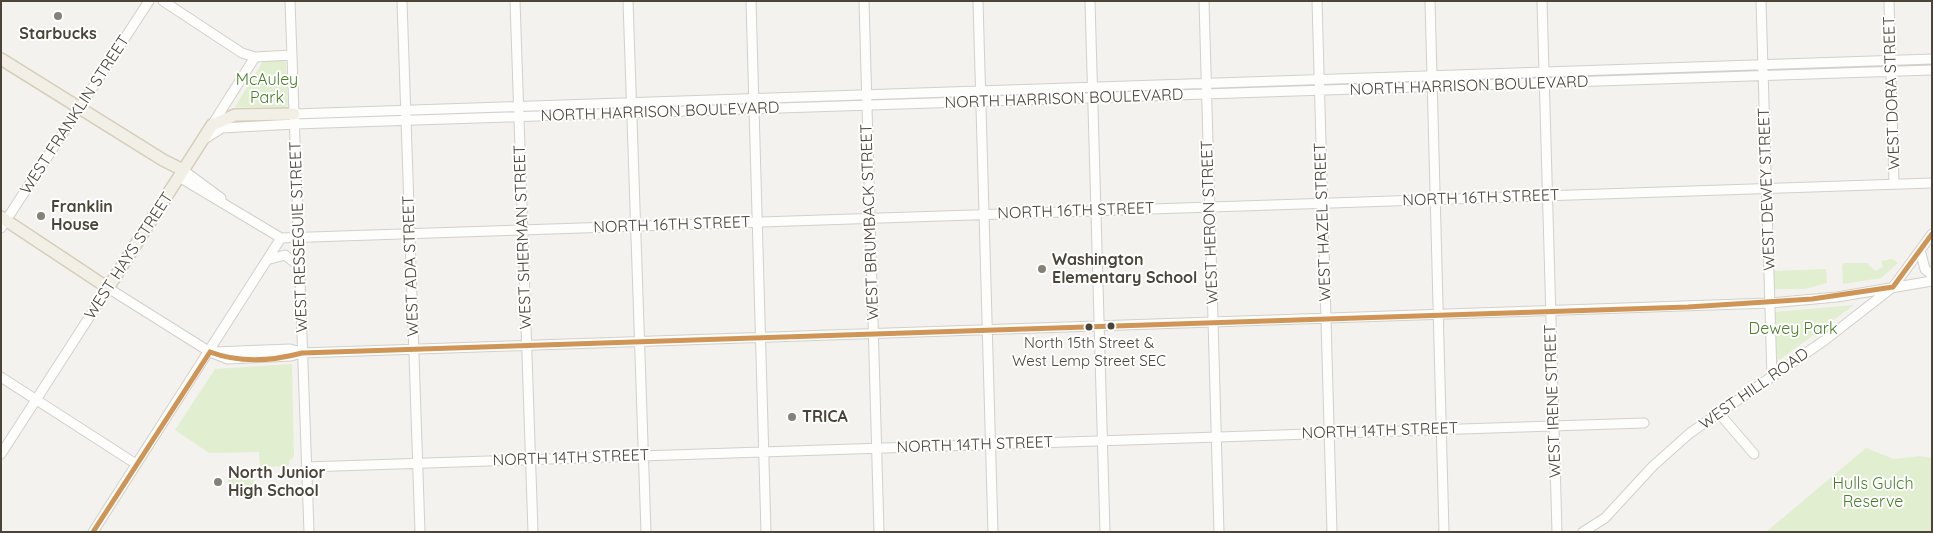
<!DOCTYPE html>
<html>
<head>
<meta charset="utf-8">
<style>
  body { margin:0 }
  #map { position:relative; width:1933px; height:533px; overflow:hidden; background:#f4f2ee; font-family:Quicksand,sans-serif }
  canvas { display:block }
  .frame { position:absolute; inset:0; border:2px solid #4b4439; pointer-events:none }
</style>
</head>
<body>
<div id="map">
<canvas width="1933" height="533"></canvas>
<div class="frame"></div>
</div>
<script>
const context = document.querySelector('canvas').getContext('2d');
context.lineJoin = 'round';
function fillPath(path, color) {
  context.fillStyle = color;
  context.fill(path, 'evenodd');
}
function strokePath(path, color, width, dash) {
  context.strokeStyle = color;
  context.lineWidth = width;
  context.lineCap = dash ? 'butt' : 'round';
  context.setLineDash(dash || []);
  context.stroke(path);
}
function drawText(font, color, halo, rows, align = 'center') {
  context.font = font + ' Quicksand,sans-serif';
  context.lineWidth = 4;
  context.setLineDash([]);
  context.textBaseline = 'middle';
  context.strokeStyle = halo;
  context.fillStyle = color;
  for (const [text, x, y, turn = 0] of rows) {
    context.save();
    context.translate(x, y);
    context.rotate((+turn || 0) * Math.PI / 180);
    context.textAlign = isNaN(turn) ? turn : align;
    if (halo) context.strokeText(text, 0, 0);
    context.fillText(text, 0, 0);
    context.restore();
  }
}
const green = new Path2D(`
  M 265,58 L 280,58 L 286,63 L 288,104 L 286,107 L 235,107 Z
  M 1892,259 L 1898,263 L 1881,278 L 1843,284 L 1842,266 L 1844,263 L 1867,263 L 1875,271 L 1883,267 L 1881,261 Z
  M 1826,269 L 1827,283 L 1805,289 L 1775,289 L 1774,271 Z
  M 1854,305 L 1785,356 L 1779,360 L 1777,358 L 1775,312 Z
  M 292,364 L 294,456 L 289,461 L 289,466 L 260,467 L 259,452 L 209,453 L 175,430 L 215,369 Z
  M 1866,448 L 1894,459 L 1920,456 L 1932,458 L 1932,532 L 1766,532 Z
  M 254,478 L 255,498 L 229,498 L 228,479 Z`);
const minor = new Path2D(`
  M 163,1 L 242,53 L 255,57 L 292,55
  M 290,1 L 309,532
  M 402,1 L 420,532
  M 515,1 L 533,532
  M 628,1 L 646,532
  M 751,1 L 766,532
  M 864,1 L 879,532
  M 978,1 L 993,532
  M 1090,1 L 1105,532
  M 1204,1 L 1219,532
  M 1317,1 L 1332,532
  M 1430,1 L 1444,532
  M 1542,1 L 1557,532
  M 1761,1 L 1772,377
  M 1889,1 L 1894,184
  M 294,114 L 1932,59
  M 212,125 L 255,57
  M 206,138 L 222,128 L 295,124 L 1932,70
  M 183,170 L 221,198
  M 179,177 L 281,238 L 1932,183
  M 1,228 L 149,1
  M 1920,250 L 1925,269 L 1932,275
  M 270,259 L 285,255 L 300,267
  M 213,352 L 290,349 L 302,352
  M 1,377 L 136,464
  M 1718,412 L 1754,454
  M 1,454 L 108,288 L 210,352 L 228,359 L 291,356 L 302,353 L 1770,303 L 1837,297 L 1932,281
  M 306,467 L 1644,423
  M 93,532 L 281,238
  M 1583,532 L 1605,518 L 1653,466 L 1690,433 L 1825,340 L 1893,287 L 1932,234`);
const major = new Path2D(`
  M 1,59 L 163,160 L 183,170
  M 1,217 L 108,288 L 212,125 L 235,115 L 294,114`);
const bus1 = new Path2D(`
  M 1893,287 L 1932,234
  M 210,352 C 239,363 272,361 302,353 L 1688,307 L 1812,299 L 1893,287
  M 93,532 L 210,352`);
const markers = [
  [58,16,5,"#868178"],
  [41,216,5,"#868178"],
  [1042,269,5,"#868178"],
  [1111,326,4.5,"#4b4439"],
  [1089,327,4.5,"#4b4439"],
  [792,417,5,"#868178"],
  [218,482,5,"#868178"]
];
const busNames = [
  ["North 15th Street &",1089,343],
  ["West Lemp Street SEC",1089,361]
];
const poiNames = [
  ["Starbucks",58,34,"center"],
  ["Franklin",51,207],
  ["House",51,225],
  ["Washington",1052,260],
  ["Elementary School",1052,278],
  ["TRICA",802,417],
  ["North Junior",228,473],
  ["High School",228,491]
];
const parkNames = [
  ["McAuley",267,80],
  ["Park",267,98],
  ["Dewey Park",1793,329],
  ["Hulls Gulch",1873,484],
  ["Reserve",1873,502]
];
const streetNames = [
  ["NORTH HARRISON BOULEVARD",1469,86,-2],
  ["WEST DORA STREET",1892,93,-92],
  ["NORTH HARRISON BOULEVARD",1064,99,-2],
  ["NORTH HARRISON BOULEVARD",660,112,-2],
  ["WEST FRANKLIN STREET",75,115,-57],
  ["WEST DEWEY STREET",1767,189,-92],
  ["NORTH 16TH STREET",1481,198,-2],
  ["NORTH 16TH STREET",1076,211,-2],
  ["WEST BRUMBACK STREET",870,222,-92],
  ["WEST HERON STREET",1210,222,-92],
  ["WEST HAZEL STREET",1323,222,-92],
  ["NORTH 16TH STREET",672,225,-2],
  ["WEST RESSEGUIE STREET",299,237,-92],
  ["WEST SHERMAN STREET",523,237,-92],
  ["WEST HAYS STREET",129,256,-57],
  ["WEST ADA STREET",411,266,-92],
  ["WEST HILL ROAD",1754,389,-35],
  ["WEST IRENE STREET",1553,401,-92],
  ["NORTH 14TH STREET",1380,431,-2],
  ["NORTH 14TH STREET",975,445,-2],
  ["NORTH 14TH STREET",571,458,-2]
];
fillPath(green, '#e1eecf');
strokePath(minor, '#d2d0cb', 11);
strokePath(major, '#d6cebb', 14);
strokePath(minor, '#fdfdfc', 9);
strokePath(major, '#f2efe6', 11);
strokePath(bus1, '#ce9557', 5);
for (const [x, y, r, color] of markers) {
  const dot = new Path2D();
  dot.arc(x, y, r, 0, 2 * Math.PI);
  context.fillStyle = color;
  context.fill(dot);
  strokePath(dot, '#fff', 2);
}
drawText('15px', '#4b4439', '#fff', busNames);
drawText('bold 16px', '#4b4439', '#fff', poiNames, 'left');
drawText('16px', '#4a7f2a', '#fff', parkNames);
drawText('16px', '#4b4439', '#fff', streetNames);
</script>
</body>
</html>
